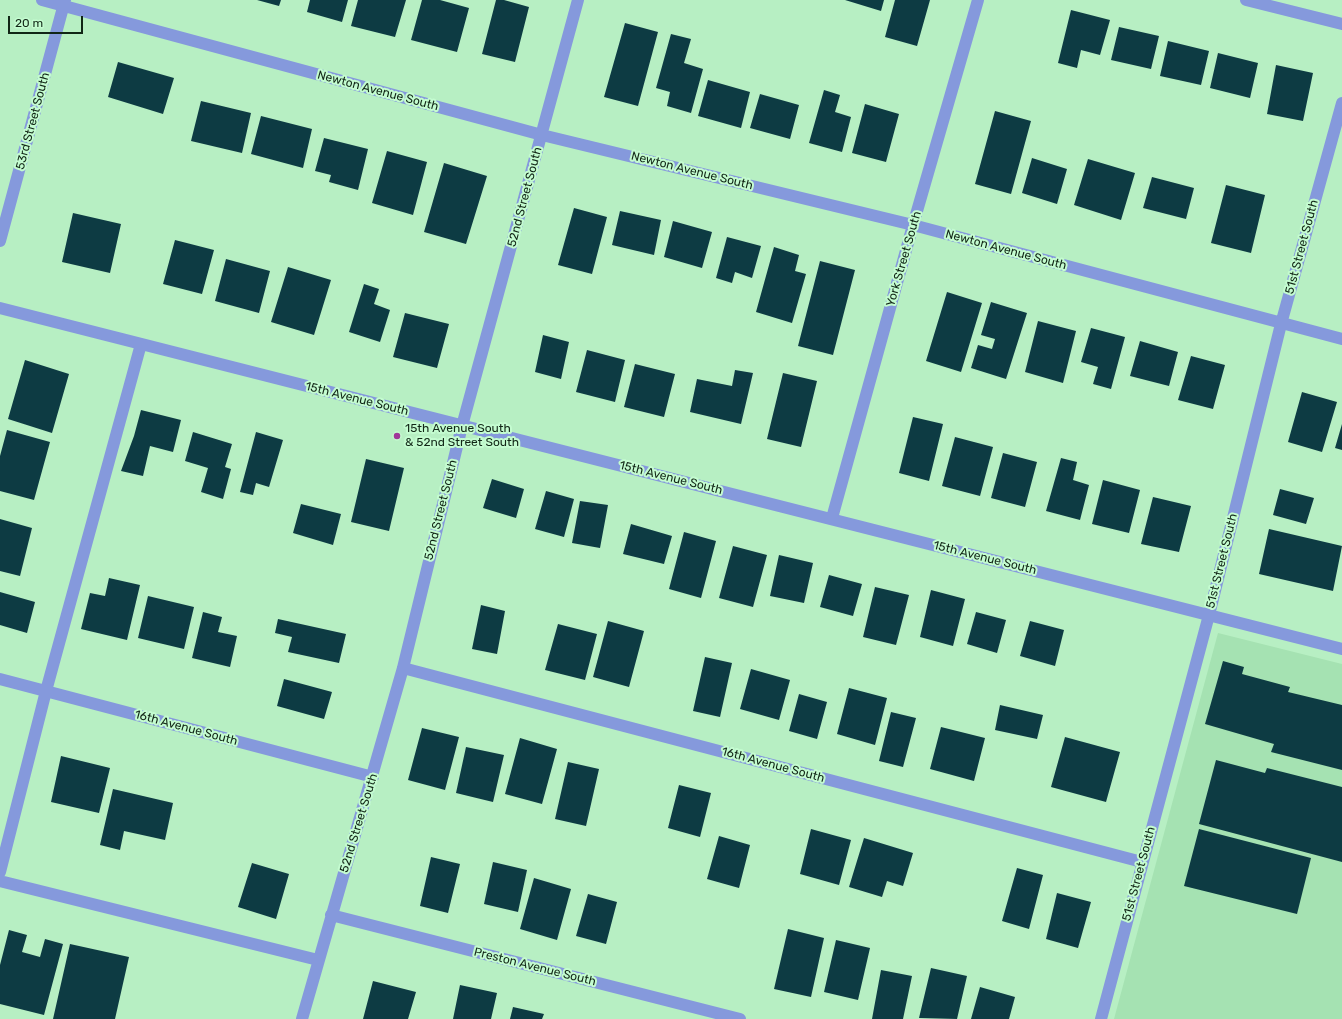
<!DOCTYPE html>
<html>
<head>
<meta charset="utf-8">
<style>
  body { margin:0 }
  #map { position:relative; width:1342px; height:1019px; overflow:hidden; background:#b7efc3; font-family:Rubik,sans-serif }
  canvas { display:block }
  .scale { position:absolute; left:8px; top:16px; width:75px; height:18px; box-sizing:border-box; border:2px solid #112616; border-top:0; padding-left:5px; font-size:12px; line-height:14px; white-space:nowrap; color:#112616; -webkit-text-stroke:3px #c4fcd0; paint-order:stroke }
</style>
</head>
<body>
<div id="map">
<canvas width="1342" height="1019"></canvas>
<div class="scale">20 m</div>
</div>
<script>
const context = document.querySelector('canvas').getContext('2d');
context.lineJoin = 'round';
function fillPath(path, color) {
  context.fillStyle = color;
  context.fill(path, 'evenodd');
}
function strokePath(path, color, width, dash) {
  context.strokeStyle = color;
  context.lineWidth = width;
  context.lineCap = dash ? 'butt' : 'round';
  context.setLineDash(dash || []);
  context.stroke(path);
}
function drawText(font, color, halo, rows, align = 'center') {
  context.font = font + ' Rubik,sans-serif';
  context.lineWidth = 4;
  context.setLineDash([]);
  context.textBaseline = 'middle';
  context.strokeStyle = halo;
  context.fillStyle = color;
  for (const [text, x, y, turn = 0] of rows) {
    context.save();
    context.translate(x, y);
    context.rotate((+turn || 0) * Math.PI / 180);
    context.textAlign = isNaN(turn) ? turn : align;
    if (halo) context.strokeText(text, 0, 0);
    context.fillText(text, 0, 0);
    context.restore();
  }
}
const built = new Path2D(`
  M 1218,633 L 1342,664 L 1342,1019 L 1114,1019 Z`);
const building = new Path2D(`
  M 257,0 L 281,0 L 279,6 Z
  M 310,0 L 348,0 L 342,22 L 307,12 Z
  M 358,0 L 406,0 L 395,37 L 351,26 Z
  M 422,0 L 440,0 L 469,8 L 457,52 L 411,40 Z
  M 496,0 L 504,0 L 529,7 L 515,62 L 482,54 Z
  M 845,0 L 884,0 L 881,11 Z
  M 895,0 L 930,0 L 917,46 L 885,37 Z
  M 1071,10 L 1110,20 L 1100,55 L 1081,50 L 1077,68 L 1058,63 Z
  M 625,23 L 658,32 L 638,106 L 604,97 Z
  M 1119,27 L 1159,36 L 1151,69 L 1111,60 Z
  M 671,34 L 691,39 L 684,63 L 703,69 L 691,113 L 667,106 L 670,92 L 656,88 Z
  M 1168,41 L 1209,51 L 1201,85 L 1160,76 Z
  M 1218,53 L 1258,63 L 1250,98 L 1210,88 Z
  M 118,62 L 174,78 L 163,114 L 108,97 Z
  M 1276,65 L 1313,73 L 1303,121 L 1267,114 Z
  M 708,80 L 750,92 L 741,128 L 698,116 Z
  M 824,90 L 840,95 L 835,112 L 851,117 L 842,152 L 809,143 Z
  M 760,94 L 799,105 L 790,139 L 750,128 Z
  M 201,101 L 251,113 L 242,153 L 191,141 Z
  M 865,104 L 899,114 L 886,162 L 852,153 Z
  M 995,111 L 1031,121 L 1011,194 L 975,184 Z
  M 261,116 L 312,129 L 303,168 L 251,154 Z
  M 324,138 L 368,149 L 358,190 L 329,182 L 331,175 L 315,171 Z
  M 387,151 L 427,162 L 413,215 L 372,203 Z
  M 1032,158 L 1067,169 L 1057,204 L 1022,193 Z
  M 1088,159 L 1135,173 L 1121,220 L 1074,205 Z
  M 444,163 L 487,176 L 466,244 L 424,232 Z
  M 1152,177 L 1194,188 L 1186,219 L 1143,208 Z
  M 1226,185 L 1265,195 L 1251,253 L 1211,243 Z
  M 574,208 L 607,217 L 592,274 L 558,265 Z
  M 620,211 L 661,220 L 654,255 L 612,245 Z
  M 73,213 L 121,224 L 110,273 L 62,262 Z
  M 673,221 L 712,232 L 702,268 L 664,257 Z
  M 727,237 L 761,246 L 752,278 L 735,272 L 732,283 L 716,278 Z
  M 175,240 L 214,250 L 202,294 L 163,284 Z
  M 774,247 L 799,255 L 795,271 L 806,274 L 792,323 L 756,312 Z
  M 226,259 L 270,271 L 259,313 L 215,301 Z
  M 820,261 L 855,270 L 833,355 L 798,346 Z
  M 288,267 L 331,280 L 314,335 L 271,322 Z
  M 364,284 L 379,289 L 374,304 L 390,310 L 380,342 L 349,332 Z
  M 947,292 L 982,303 L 961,372 L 926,361 Z
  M 991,302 L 1027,313 L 1006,379 L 971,368 L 978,345 L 992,349 L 995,339 L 981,335 Z
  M 405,313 L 449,324 L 437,368 L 393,357 Z
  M 1038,321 L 1076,331 L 1063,383 L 1025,372 Z
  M 1091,328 L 1125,337 L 1111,389 L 1093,384 L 1098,367 L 1081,362 Z
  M 543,335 L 569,342 L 561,379 L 535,372 Z
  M 1140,341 L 1178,352 L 1169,386 L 1130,376 Z
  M 587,350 L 625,360 L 615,402 L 576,392 Z
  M 1191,356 L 1225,365 L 1213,409 L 1178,400 Z
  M 25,360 L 69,374 L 52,433 L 8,419 Z
  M 635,364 L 675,374 L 664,417 L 624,407 Z
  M 735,370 L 753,373 L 741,424 L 690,412 L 697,379 L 732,386 Z
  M 783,373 L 817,381 L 801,447 L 767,439 Z
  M 1302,392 L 1337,402 L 1322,452 L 1288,442 Z
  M 141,410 L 181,420 L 173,452 L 150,446 L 143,476 L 121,471 L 134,436 Z
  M 913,417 L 943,424 L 929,481 L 899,473 Z
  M 1342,424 L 1342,450 L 1335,448 Z
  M 7,430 L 50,442 L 34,500 L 0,491 L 0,456 Z
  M 193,432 L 232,444 L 225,467 L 231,469 L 223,499 L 201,492 L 208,468 L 185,461 Z
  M 256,432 L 283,440 L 269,487 L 256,483 L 253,495 L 240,492 Z
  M 955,437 L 993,447 L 980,496 L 942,486 Z
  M 1003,453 L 1037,462 L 1025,507 L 991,498 Z
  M 1061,458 L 1077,462 L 1073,480 L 1089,485 L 1080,520 L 1046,511 Z
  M 366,459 L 404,468 L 389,531 L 351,522 Z
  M 492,479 L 524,489 L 516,518 L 483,508 Z
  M 1103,480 L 1140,490 L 1129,533 L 1092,524 Z
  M 1280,489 L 1314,498 L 1306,524 L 1273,515 Z
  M 546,491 L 574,499 L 564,537 L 535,529 Z
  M 1153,497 L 1191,506 L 1179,552 L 1141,544 Z
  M 580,501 L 608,505 L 600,548 L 572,543 Z
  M 301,504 L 341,514 L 333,545 L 293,533 Z
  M 0,519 L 32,528 L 20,576 L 0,571 Z
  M 631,524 L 672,536 L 664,564 L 623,554 Z
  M 1269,529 L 1342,546 L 1333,591 L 1259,574 Z
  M 684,532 L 716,541 L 701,598 L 669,589 Z
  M 733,546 L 767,555 L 753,607 L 719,598 Z
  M 779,555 L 813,563 L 804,603 L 770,596 Z
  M 829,575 L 862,584 L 853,616 L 820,607 Z
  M 109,578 L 140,585 L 127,640 L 81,629 L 90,593 L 105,596 Z
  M 875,587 L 909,595 L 896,645 L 863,637 Z
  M 931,590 L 965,599 L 953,646 L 920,637 Z
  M 0,592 L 35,602 L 27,633 L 0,625 Z
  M 148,596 L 194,607 L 184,649 L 138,638 Z
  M 481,605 L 505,611 L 497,654 L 472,649 Z
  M 203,612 L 222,617 L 218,632 L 237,636 L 230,667 L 192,658 Z
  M 976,612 L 1006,620 L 997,653 L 967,644 Z
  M 278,619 L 346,634 L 339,663 L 288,652 L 292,637 L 275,633 Z
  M 608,621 L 644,631 L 629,687 L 593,677 Z
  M 1030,621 L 1064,630 L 1055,666 L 1020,656 Z
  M 558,624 L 597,634 L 585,680 L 545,670 Z
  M 705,657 L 732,663 L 720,717 L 693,711 Z
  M 1223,661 L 1244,667 L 1242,674 L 1290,687 L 1288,692 L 1342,705 L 1342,770 L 1271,752 L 1274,744 L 1205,724 Z
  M 751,669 L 790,680 L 779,720 L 740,709 Z
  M 284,679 L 332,692 L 324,719 L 277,706 Z
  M 849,688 L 887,698 L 875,745 L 837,734 Z
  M 799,694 L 827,702 L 817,739 L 789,731 Z
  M 1000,705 L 1043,715 L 1037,739 L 995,730 Z
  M 891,712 L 916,718 L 903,767 L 879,761 Z
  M 941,727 L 985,738 L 974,781 L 930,769 Z
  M 422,728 L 459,737 L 445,790 L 408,780 Z
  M 1065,737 L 1120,752 L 1106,802 L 1051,787 Z
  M 520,738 L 557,749 L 542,804 L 505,794 Z
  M 466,747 L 504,755 L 493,802 L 456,793 Z
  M 61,756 L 110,768 L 99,813 L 51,802 Z
  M 1216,760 L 1265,773 L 1267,768 L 1342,787 L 1342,862 L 1199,824 Z
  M 568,762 L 599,769 L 586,826 L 555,819 Z
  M 679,785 L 711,793 L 700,837 L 668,828 Z
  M 113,789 L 173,803 L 165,840 L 124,831 L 120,850 L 100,845 Z
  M 811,829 L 851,840 L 839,885 L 800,874 Z
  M 1199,829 L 1311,858 L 1297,914 L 1184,886 Z
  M 719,836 L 750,845 L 739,888 L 707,879 Z
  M 864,838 L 913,853 L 903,886 L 887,881 L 882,897 L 849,887 Z
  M 431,857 L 460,864 L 448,913 L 420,906 Z
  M 493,862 L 527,870 L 518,912 L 484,904 Z
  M 252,863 L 289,874 L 276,919 L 238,907 Z
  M 1017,868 L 1043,875 L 1029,929 L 1002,921 Z
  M 534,878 L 571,889 L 557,940 L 520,929 Z
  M 1057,893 L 1091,902 L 1078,948 L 1046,939 Z
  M 588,894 L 617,902 L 606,944 L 576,936 Z
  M 788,929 L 824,938 L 811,997 L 774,989 Z
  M 9,930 L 27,935 L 22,952 L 40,957 L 45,939 L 63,944 L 44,1015 L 0,1004 L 0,965 Z
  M 836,940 L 870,948 L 858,1000 L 824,992 Z
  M 70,944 L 129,957 L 115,1019 L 53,1019 Z
  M 931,968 L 967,976 L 957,1019 L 919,1018 Z
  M 881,970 L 912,976 L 903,1019 L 872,1019 Z
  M 373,981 L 416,992 L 408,1019 L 363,1019 Z
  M 460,985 L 497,993 L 491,1019 L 453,1019 Z
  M 980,987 L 1015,997 L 1009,1019 L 971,1019 Z
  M 513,1007 L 544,1014 L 542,1019 L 510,1019 Z`);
const minor = new Path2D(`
  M 42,0 L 542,135 L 913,225 L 1342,339
  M 1246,0 L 1342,24
  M 0,241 L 65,0
  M 0,308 L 1342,649
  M 832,518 L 913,225 L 978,0
  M 403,668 L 1142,862
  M 0,679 L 373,777
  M 0,872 L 46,691 L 141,344
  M 0,881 L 318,960
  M 331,915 L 740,1019
  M 302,1019 L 403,668 L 462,426 L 578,0
  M 1101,1019 L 1209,615 L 1281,324 L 1342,103`);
const markers = [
  [397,436,4,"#a03798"]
];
const streetNames = [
  ["Newton Avenue South",378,91,15],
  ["53rd Street South",33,121,-75],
  ["Newton Avenue South",692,171,14],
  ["52nd Street South",525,197,-75],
  ["51st Street South",1302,247,-75],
  ["Newton Avenue South",1006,250,15],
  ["York Street South",904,259,-74],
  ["15th Avenue South",357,399,14],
  ["15th Avenue South",671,478,14],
  ["52nd Street South",441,510,-76],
  ["15th Avenue South",985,558,14],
  ["51st Street South",1222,561,-76],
  ["16th Avenue South",186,728,15],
  ["16th Avenue South",773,765,15],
  ["52nd Street South",359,823,-73],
  ["51st Street South",1139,874,-75],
  ["Preston Avenue South",535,967,14]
];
const poiNames = [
  ["15th Avenue South",405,429],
  ["& 52nd Street South",405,443]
];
fillPath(built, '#a5e2b2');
fillPath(building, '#0d3b43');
strokePath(minor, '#8599dc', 12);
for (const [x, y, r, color] of markers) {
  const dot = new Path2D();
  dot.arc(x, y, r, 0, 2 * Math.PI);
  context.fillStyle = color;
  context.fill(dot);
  strokePath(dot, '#c4fcd0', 1.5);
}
drawText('12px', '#112616', '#c4fcd0', streetNames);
drawText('12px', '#112616', '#c4fcd0', poiNames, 'left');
</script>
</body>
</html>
